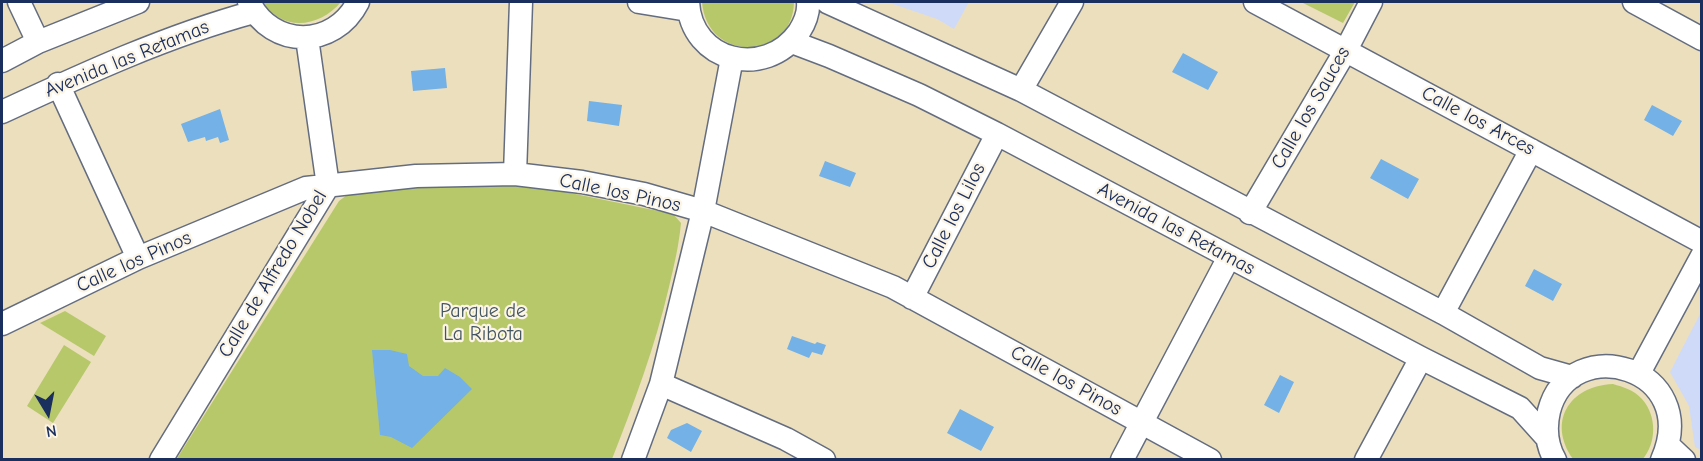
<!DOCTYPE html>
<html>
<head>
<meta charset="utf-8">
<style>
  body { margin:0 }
  #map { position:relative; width:1703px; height:461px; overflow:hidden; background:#ecdfbd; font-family:"Comic Neue",sans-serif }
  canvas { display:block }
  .frame { position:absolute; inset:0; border:3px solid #1b2f5e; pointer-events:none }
  .north { position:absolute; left:18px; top:383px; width:60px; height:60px; -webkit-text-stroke:4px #fcf5e5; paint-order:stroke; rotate:170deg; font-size:16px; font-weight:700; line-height:24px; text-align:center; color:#1b2f5e }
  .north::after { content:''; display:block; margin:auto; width:21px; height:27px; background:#1b2f5e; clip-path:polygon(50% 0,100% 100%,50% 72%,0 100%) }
</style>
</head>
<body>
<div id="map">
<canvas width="1703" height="461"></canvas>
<div class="frame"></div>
<div class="north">N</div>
</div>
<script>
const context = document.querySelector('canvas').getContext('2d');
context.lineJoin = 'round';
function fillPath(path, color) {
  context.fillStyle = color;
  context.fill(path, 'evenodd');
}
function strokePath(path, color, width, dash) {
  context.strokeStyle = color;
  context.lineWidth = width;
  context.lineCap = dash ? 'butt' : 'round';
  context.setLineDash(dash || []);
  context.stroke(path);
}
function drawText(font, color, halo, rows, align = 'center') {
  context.font = font + ' "Comic Neue",sans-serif';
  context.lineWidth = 4.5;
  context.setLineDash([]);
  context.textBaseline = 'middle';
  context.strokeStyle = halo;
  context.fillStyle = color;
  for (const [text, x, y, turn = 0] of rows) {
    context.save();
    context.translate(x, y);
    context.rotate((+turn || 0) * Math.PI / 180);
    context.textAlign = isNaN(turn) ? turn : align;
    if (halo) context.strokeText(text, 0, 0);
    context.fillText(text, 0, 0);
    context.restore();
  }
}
const built = new Path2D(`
  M 887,2 L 969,2 L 954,29 L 937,19 Z
  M 1701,312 L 1701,450 L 1695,447 L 1689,406 L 1670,372 Z`);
const green = new Path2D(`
  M 263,2 L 341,2 C 320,27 283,33 263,2 Z
  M 702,2 L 794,2 C 793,61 707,64 702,2 Z
  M 1301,2 L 1355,2 L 1343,23 Z
  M 494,183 L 541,187 L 673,214 L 681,223 C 679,245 674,266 669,287 C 655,347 634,403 612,459 L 176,460 L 339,201 L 347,195 L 422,186 Z
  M 65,311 L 106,336 L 94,356 L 40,323 Z
  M 64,345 L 91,362 L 53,423 L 27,406 Z
  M 1613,384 C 1623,387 1634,390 1642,399 C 1657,416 1657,443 1642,460 L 1573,459 C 1547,422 1569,386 1613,384 Z`);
const water = new Path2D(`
  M 1183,53 L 1218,72 L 1208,90 L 1172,72 Z
  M 445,68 L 447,88 L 413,91 L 411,71 Z
  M 589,101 L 622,105 L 619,126 L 587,121 Z
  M 1652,105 L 1682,121 L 1673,136 L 1644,120 Z
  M 220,109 L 229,140 L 220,143 L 218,137 L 206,141 L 205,137 L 188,142 L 181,124 Z
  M 1381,159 L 1419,179 L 1408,199 L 1370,178 Z
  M 825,161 L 856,173 L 850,187 L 819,176 Z
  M 1534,269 L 1562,284 L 1553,301 L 1525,286 Z
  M 792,336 L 815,344 L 817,342 L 826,345 L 822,355 L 812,352 L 809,358 L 787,349 Z
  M 372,350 L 390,350 L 407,354 L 409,366 L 423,376 L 438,376 L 445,368 L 460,377 L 472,389 L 412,448 L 391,437 L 380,435 Z
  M 1280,375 L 1294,382 L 1279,413 L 1264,405 Z
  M 960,409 L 994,427 L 981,451 L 947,433 Z
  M 687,423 L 702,431 L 691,452 L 667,438 L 671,430 Z`);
const minor = new Path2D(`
  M 19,2 L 38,42
  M 249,2 C 272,49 334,49 358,2
  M 639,2 L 688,10
  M 688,2 C 691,62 765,80 799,32 C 804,24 809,12 808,2
  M 827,2 L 1021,90 L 1443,313 L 1540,368 L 1572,377
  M 1255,2 L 1702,242
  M 1634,2 L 1702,39
  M 792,42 L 829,56 L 919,95 L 997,134 L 1421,358 L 1520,408 L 1547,438
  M 2,61 L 38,42 L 138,2
  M 58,84 L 138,258
  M 1021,90 L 1072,2
  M 2,112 C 84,74 166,36 254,12
  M 515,174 L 521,2
  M 1250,213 L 1346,50 L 1371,2
  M 912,298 L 997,134
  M 1443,313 L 1531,150
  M 2,324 L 138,258 L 306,188 L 416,176 L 515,174 L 582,182 L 644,194 L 703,211 L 893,287 L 1210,460
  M 1639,373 L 1702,256
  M 661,384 L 786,439 L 824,460
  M 1668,445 L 1684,460
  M 161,460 L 328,186 L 307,38
  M 633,460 L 661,384 L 703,211 L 732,58
  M 1122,460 L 1229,257
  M 1366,460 L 1421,358
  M 1555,460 C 1546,444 1545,428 1549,411 C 1570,330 1703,367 1662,460`);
const streetNames = [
  ["Avenida las Retamas",127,59,-22],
  ["Calle los Sauces",1311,108,-60],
  ["Calle los Arces",1478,121,28],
  ["Calle los Pinos",620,193,12],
  ["Calle los Lilos",954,216,-63],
  ["Avenida las Retamas",1176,229,28],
  ["Calle los Pinos",134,262,-24],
  ["Calle de Alfredo Nobel",273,274,-59],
  ["Calle los Pinos",1066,381,29]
];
const parkNames = [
  ["Parque de",483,311],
  ["La Ribota",483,334]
];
fillPath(built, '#cfdaf9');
fillPath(green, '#b7c86b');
fillPath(water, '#73b1e6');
strokePath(minor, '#646d7f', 25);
strokePath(minor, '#fff', 22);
drawText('20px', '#1b2f5e', '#fcf5e5', streetNames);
drawText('20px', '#425561', '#fcf5e5', parkNames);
</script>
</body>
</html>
